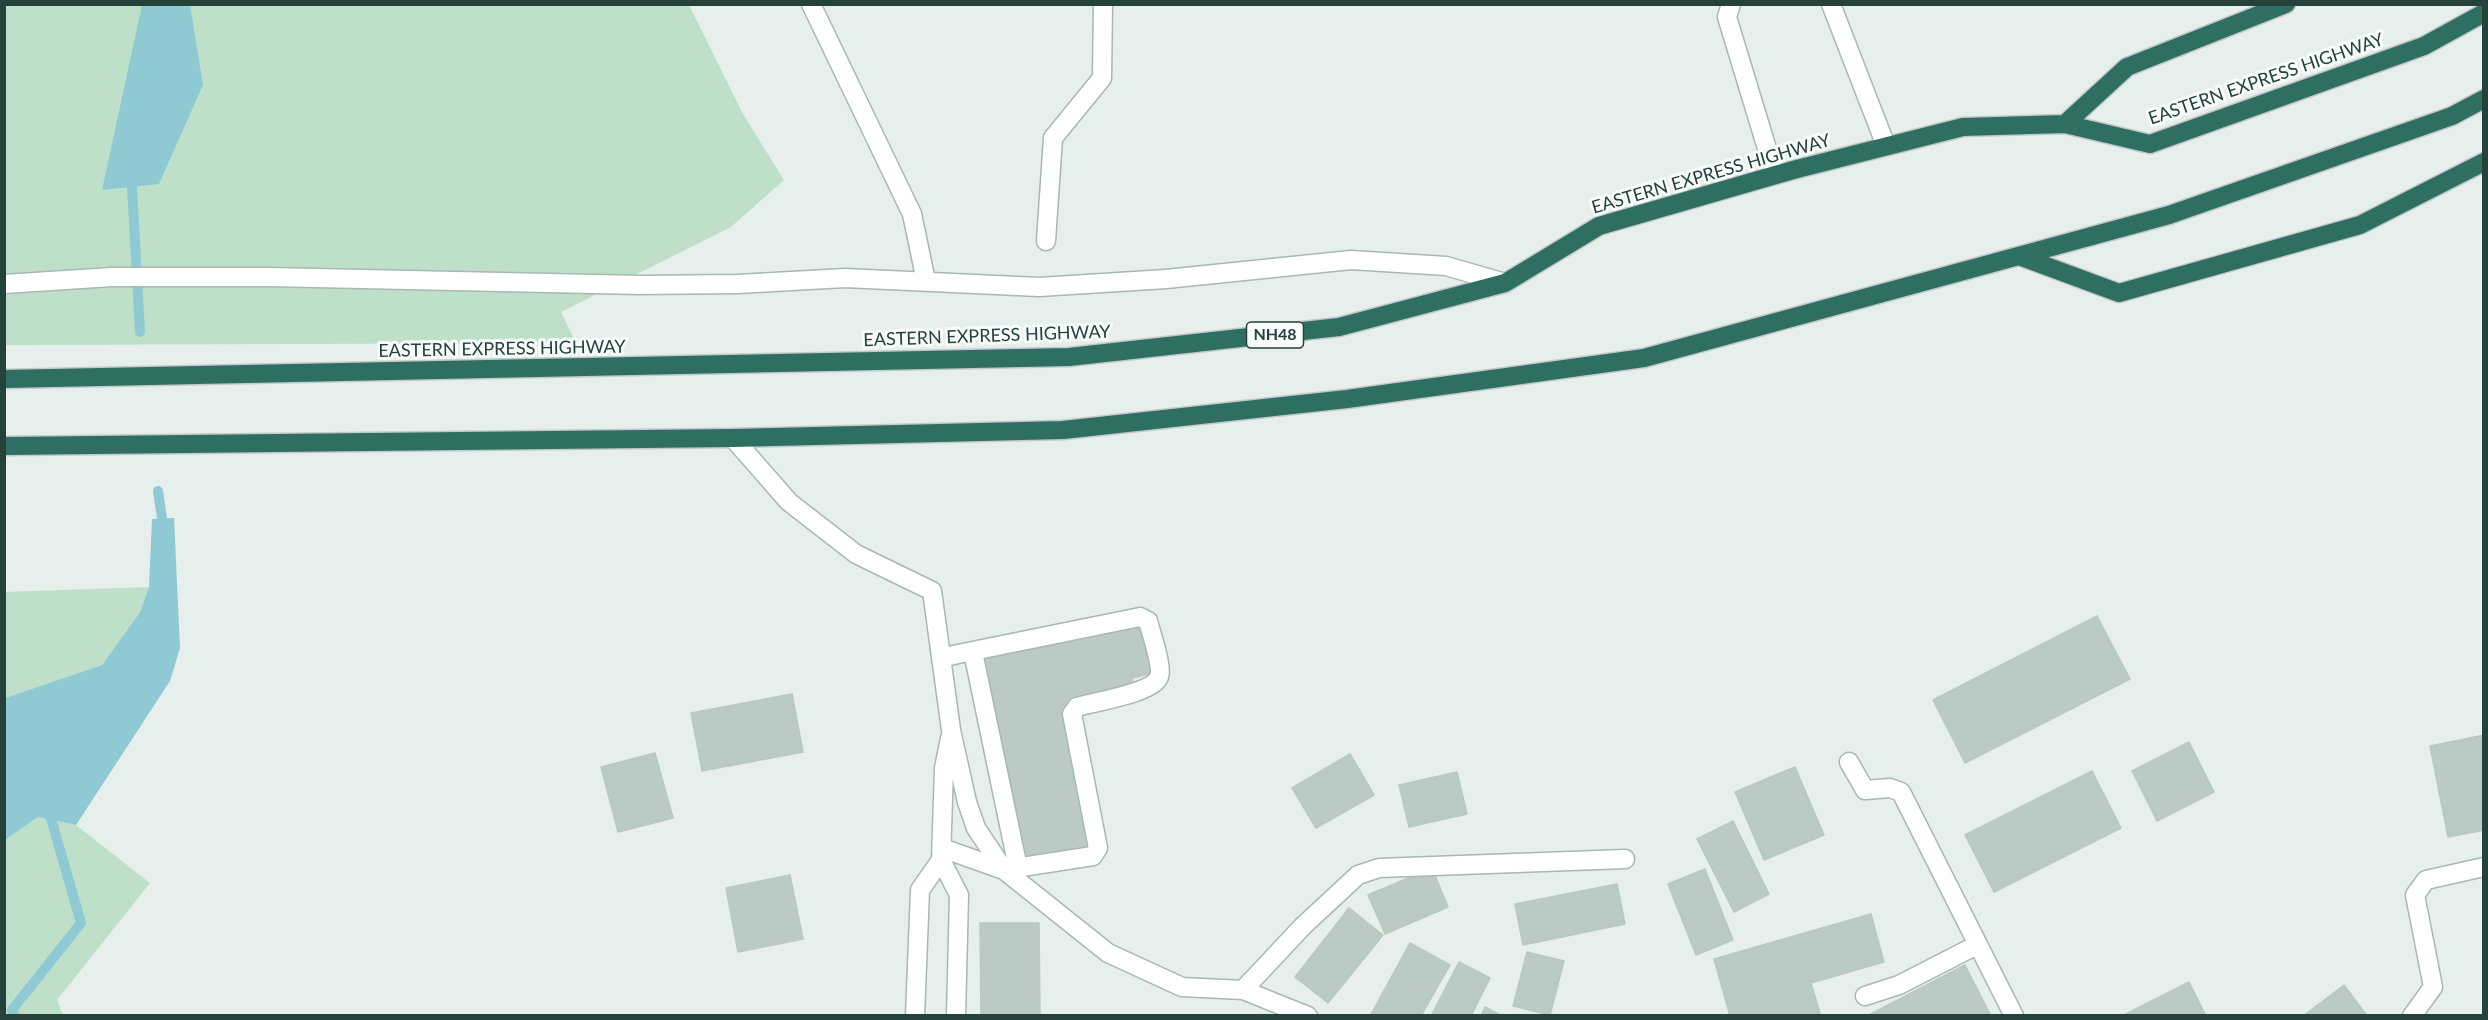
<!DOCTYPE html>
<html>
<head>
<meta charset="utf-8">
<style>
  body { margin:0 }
  #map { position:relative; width:2488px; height:1020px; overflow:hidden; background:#e6efeb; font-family:Lato,sans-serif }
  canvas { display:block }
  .frame { position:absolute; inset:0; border:6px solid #24423a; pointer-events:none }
</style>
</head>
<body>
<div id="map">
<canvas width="2488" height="1020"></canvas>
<div class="frame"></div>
</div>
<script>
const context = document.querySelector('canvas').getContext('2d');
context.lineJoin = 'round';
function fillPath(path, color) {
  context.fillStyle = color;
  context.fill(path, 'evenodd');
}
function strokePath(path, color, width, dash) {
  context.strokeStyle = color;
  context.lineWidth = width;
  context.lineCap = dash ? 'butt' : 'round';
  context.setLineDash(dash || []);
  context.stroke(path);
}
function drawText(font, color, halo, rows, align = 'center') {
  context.font = font + ' Lato,sans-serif';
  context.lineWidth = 6;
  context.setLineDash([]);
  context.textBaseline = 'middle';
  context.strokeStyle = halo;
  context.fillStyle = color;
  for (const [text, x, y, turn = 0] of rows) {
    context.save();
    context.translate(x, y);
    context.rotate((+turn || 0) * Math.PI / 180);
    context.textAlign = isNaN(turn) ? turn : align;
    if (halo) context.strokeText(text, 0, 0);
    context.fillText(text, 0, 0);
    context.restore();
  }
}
const green = new Path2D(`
  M 4,5 L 689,5 L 743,114 L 784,180 L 731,227 L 561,312 L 576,343 L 5,345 Z
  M 149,587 L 140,612 L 102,665 L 5,698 L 4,592 Z
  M 38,817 L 76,825 L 150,883 L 57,1000 L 63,1015 L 5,1016 L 5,840 Z`);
const water = new Path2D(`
  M 142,5 L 190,5 L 203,85 L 159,184 L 102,190 Z
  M 174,518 L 180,648 L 170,681 L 76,825 L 38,817 L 5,840 L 5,698 L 102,665 L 140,612 L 149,587 L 152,519 Z`);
const stream = new Path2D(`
  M 134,174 L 132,187 L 140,332
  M 158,491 L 162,518 L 161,531
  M 15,1016 L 12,1010 L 81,923 L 48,808`);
const building = new Path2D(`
  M 2097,616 L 2130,679 L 1965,763 L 1933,700 Z
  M 1143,622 L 1154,673 L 1132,678 L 1134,691 L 1062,707 L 1093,846 L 1024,860 L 979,657 Z
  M 792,694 L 803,752 L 702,771 L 691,713 Z
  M 2484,735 L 2484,830 L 2448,837 L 2430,746 Z
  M 2189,742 L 2214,792 L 2157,821 L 2132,771 Z
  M 655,753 L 673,818 L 618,832 L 601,767 Z
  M 1350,754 L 1374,795 L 1316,828 L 1292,788 Z
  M 1795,767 L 1824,835 L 1764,860 L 1735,792 Z
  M 2092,771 L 2121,828 L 1994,892 L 1965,835 Z
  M 1457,772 L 1467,814 L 1409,827 L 1399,785 Z
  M 1733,821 L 1769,894 L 1734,912 L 1697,839 Z
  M 1432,868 L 1448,907 L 1385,934 L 1368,895 Z
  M 1705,869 L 1733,940 L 1696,955 L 1668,884 Z
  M 790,875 L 803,939 L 738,952 L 726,888 Z
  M 1617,884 L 1625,924 L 1523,945 L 1515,904 Z
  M 1349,908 L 1383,935 L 1328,1003 L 1295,977 Z
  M 1871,914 L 1884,962 L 1811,983 L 1820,1013 L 1811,1016 L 1730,1016 L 1714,959 Z
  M 980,923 L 1039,923 L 1040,1016 L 981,1016 Z
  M 1410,943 L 1450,965 L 1421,1016 L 1370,1016 Z
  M 1527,952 L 1564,961 L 1550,1015 L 1513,1006 Z
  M 1459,962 L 1490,978 L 1471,1016 L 1431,1016 Z
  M 1965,965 L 1991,1016 L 1867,1016 Z
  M 2189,982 L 2206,1016 L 2122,1016 Z
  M 2344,985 L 2367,1016 L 2303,1016 Z
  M 1485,1007 L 1502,1016 L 1481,1016 Z`);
const minor = new Path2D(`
  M 811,4 L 912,214 L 926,281
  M 1731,4 L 1727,17 L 1775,175
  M 1831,4 L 1886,146
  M 1046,241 L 1053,138 L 1102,78 L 1103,4
  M 4,284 L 112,277 L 269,277 L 640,285 L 738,284 L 845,278 L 1039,287 L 1166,279 L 1351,260 L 1446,266 L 1505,283
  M 733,438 L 789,502 L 856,554 L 932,591 L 951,730 L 967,802 L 976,828 L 1004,870 L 1108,953 L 1182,987 L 1243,990 L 1308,1016
  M 941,658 L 958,654 L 1140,617 L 1148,621 C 1151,633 1163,667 1159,677 C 1153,693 1094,702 1077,707 L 1072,714 L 1098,848 L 1093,856 L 1022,867 L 1017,863 L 973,652
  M 1849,762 L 1865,790 L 1890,788 L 1901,792 L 2014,1016
  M 942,848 L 1004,870
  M 941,860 L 944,768 L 950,738
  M 1243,990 L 1303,926 L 1358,875 L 1379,868 L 1625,859
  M 1865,996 L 1899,985 L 1977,945
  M 915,1016 L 920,890 L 941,860 L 959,895 L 956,1016
  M 2412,1016 L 2433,987 L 2415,895 L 2426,880 L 2484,867`);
const highway = new Path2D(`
  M 2065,124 L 2127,67 L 2286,4
  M 2019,256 L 2119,293 L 2360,225 L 2484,162
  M 4,379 L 1069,357 L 1339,327 L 1505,283 L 1599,226 L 1793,170 L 1963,127 L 2065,124 L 2150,144 L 2424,46 L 2484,13
  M 4,446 L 733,438 L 1063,430 L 1347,399 L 1644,358 L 2169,215 L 2452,116 L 2484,99`);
const shields = [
  [1275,335,57]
];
const shieldNames = [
  ["NH48",1275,335]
];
const streetNames = [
  ["EASTERN EXPRESS HIGHWAY",2266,79,-19],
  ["EASTERN EXPRESS HIGHWAY",1711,174,-16],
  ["EASTERN EXPRESS HIGHWAY",987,336,-2],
  ["EASTERN EXPRESS HIGHWAY",502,349,-1]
];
fillPath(green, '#bfe0c8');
fillPath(water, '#8ec9d4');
strokePath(stream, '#8ec9d4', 10);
fillPath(building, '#bbcac4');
strokePath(building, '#b8c9c2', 1.5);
strokePath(minor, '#a8b8b2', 21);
strokePath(highway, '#c2cac8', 21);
strokePath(minor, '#fff', 18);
strokePath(highway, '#2f6f62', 18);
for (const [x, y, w] of shields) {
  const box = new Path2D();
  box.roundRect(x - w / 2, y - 13, w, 26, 4.5);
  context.fillStyle = '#f7fbf9';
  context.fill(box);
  strokePath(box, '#24423a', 1.5);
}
drawText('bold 16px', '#24423a', null, shieldNames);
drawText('18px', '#24423a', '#f7fbf9', streetNames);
</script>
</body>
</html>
